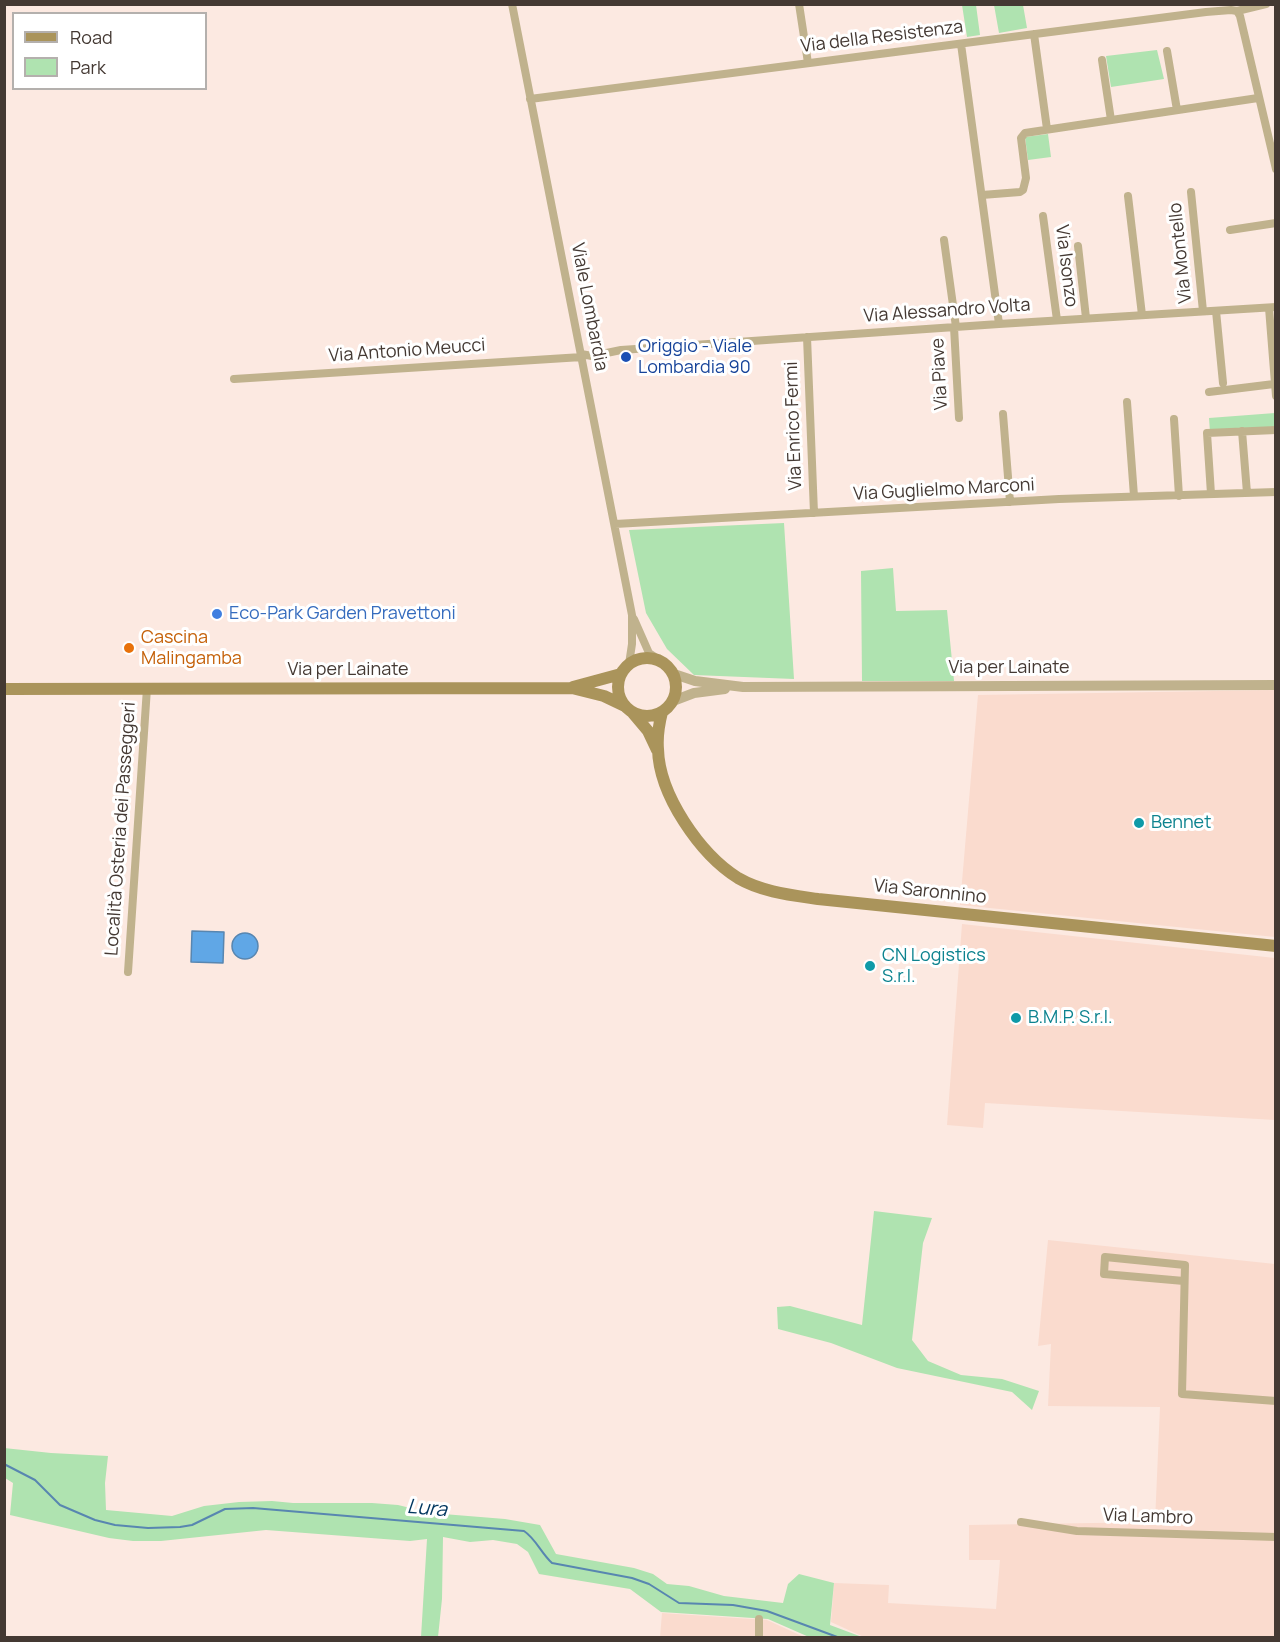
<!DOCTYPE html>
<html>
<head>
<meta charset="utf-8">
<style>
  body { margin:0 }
  #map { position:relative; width:1280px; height:1642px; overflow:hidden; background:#fce9e1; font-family:Manrope,sans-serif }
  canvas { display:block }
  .frame { position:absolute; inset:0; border:6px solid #443933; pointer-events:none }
  .legend { position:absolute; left:12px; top:12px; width:195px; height:78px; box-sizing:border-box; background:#fff; border:2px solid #b4b0ad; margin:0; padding:8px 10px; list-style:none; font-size:18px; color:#443933 }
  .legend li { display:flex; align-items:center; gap:12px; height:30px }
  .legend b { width:30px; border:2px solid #b4b0ad }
</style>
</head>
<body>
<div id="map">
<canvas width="1280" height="1642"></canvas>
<div class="frame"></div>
<ul class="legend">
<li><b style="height:8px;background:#aa945b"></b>Road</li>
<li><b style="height:16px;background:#afe3b0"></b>Park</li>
</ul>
</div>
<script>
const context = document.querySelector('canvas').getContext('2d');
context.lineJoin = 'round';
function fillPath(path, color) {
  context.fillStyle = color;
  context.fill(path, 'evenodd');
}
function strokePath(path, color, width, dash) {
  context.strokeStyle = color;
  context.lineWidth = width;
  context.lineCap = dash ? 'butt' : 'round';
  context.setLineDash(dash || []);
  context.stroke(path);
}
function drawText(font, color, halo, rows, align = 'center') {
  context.font = font + ' Manrope,sans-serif';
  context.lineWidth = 6;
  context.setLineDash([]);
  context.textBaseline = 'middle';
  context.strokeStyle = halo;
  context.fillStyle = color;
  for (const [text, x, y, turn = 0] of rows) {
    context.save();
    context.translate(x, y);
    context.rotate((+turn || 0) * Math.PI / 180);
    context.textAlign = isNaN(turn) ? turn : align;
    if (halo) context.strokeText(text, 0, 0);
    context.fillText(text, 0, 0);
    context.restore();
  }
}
const built = new Path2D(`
  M 1275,690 L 1275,937 L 960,905 L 978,695 Z
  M 962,924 L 1275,958 L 1275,1120 L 985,1103 L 983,1128 L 947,1125 Z
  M 1048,1240 L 1275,1264 L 1275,1637 L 866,1638 L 831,1622 L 834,1583 L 889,1585 L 888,1603 L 996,1609 L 1000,1560 L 969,1560 L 969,1525 L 1155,1522 L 1160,1407 L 1048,1406 L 1051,1344 L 1038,1346 Z
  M 662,1613 L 767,1620 L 804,1637 L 660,1638 Z`);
const green = new Path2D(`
  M 962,5 L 976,5 L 980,35 L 967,37 Z
  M 994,5 L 1023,5 L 1027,28 L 999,33 Z
  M 1157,50 L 1164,79 L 1111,87 L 1106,56 Z
  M 1048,134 L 1051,157 L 1028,160 L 1025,137 Z
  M 1275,413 L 1275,428 L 1210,432 L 1209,418 Z
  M 784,523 L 794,679 L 694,675 L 667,649 L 646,613 L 629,530 Z
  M 893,568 L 896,611 L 947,610 L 954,681 L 862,681 L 861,571 Z
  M 874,1211 L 932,1218 L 923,1243 L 912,1340 L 928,1361 L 961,1375 L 1002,1379 L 1039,1391 L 1032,1410 L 1012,1392 L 897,1368 L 831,1343 L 778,1329 L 777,1307 L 790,1306 L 862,1325 Z
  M 4,1448 L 51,1453 L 108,1456 L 105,1483 L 106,1510 L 172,1516 L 204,1506 L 239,1502 L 272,1501 L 293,1503 L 372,1503 L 398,1505 L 431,1513 L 505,1519 L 540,1525 L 556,1554 L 634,1568 L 653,1574 L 667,1584 L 689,1586 L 724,1596 L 783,1603 L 788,1584 L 799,1574 L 834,1583 L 830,1625 L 862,1637 L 809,1637 L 768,1619 L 661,1612 L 630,1589 L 539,1574 L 528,1552 L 517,1544 L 493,1540 L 470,1542 L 443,1537 L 442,1599 L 438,1637 L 421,1637 L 427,1539 L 410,1541 L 266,1530 L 161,1541 L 133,1541 L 109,1538 L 10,1515 L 13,1483 L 5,1478 Z`);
const water = new Path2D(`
  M 192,931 L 224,932 L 223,963 L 191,962 Z
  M232 946a13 13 0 1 1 26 0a13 13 0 1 1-26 0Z`);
const stream = new Path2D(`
  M 4,1464 L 35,1480 L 60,1505 L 95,1520 L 115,1525 L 148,1528 L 180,1527 L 192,1525 L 225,1509 L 253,1508 L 524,1531 C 536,1539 541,1553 552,1563 L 632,1578 L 649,1584 L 679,1603 L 733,1605 L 767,1611 L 840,1638`);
const minor = new Path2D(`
  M 512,4 L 632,615 L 632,644 L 629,664
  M 799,4 L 808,63
  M 1237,11 L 1240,16 L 1276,169
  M 1034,34 L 1047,129
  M 961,44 L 999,324
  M 1167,51 L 1177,110
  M 1102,60 L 1111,120
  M 530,99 L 1206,12 L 1231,10 L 1237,11 L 1266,4
  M 1191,192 L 1203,311
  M 982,195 L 1020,192 L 1023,190 L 1026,178 L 1021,138 L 1025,133 L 1258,98
  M 1128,196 L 1142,315
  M 1043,216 L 1057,320
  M 1230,230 L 1276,223
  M 944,240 L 956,327
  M 1078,246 L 1086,318
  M 1269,308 L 1276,396
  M 1216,311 L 1223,383
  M 954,327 L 959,418
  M 807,337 L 814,513
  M 581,354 L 592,356 L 621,350 L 999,324 L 1276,307
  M 234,379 L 582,357
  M 1209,392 L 1274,384
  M 1127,402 L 1134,496
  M 1003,414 L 1010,502
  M 1174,419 L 1179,496
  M 1242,431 L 1247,493
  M 1211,494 L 1207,433 L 1276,430
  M 615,524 L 1059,499 L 1276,492
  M 634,619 L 649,653 L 663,662
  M 128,972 L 147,688
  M 1184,1281 L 1104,1274 L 1105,1257 L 1185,1265 L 1182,1394 L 1276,1401
  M 1021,1522 L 1077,1531 L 1276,1537
  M 759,1619 L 759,1638`);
const tertiary = new Path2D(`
  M 674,674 L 695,681 L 743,687 L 1276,685
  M 673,701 L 694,693 L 725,689`);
const secondary = new Path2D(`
  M618 687a29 29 0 1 1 58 0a29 29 0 1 1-58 0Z
  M 573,687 L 621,674
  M 4,689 L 572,688 L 604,696 L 625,706
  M 632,712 L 648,731 L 657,750
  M 662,712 C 659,724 657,737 658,749 C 659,795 700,854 738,878 C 762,892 791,895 818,899 L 1276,946`);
const markers = [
  [626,357,6,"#1a4fb4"],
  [217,614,6,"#3f7fe0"],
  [129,648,6,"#e8710a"],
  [1139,823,6,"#0f9aa8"],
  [870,966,6,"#0f9aa8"],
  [1016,1018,6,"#0f9aa8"]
];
const streetNames = [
  ["Via della Resistenza",882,37,-7],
  ["Via Montello",1181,253,-96],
  ["Via Isonzo",1066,266,83],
  ["Viale Lombardia",589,307,79],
  ["Via Alessandro Volta",947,311,-4],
  ["Via Antonio Meucci",407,351,-4],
  ["Via Piave",940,374,-93],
  ["Via Enrico Fermi",794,426,-92],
  ["Via Guglielmo Marconi",944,490,-3],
  ["Via per Lainate",1009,668],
  ["Via per Lainate",348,670],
  ["Località Osteria dei Passeggeri",121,829,-86],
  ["Via Saronnino",930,892,6],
  ["Via Lambro",1148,1517,2]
];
const transitNames = [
  ["Origgio - Viale",638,347],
  ["Lombardia 90",638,368]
];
const shopNames = [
  ["Eco-Park Garden Pravettoni",229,614]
];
const foodNames = [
  ["Cascina",141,638],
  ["Malingamba",141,659]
];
const cultureNames = [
  ["Bennet",1151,823],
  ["CN Logistics",882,956],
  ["S.r.l.",882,977],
  ["B.M.P. S.r.l.",1028,1018]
];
const waterNames = [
  ["Lura",427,1509,5]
];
fillPath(built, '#fadbce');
fillPath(green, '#afe3b0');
fillPath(water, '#60a7e6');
strokePath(water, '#5886b0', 1.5);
strokePath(stream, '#5886b0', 2);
strokePath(minor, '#c0b28d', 8);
strokePath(tertiary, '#c0b28d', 10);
strokePath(secondary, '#aa945b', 12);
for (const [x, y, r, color] of markers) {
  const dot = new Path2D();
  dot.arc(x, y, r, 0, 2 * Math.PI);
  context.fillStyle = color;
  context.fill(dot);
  strokePath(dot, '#fff', 2);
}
drawText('18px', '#443933', '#fff', streetNames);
drawText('18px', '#164399', '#fff', transitNames, 'left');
drawText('18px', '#366cbe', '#fff', shopNames, 'left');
drawText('18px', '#c56008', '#fff', foodNames, 'left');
drawText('18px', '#0d838f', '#fff', cultureNames, 'left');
drawText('italic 20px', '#00365e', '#fff', waterNames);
</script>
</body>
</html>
